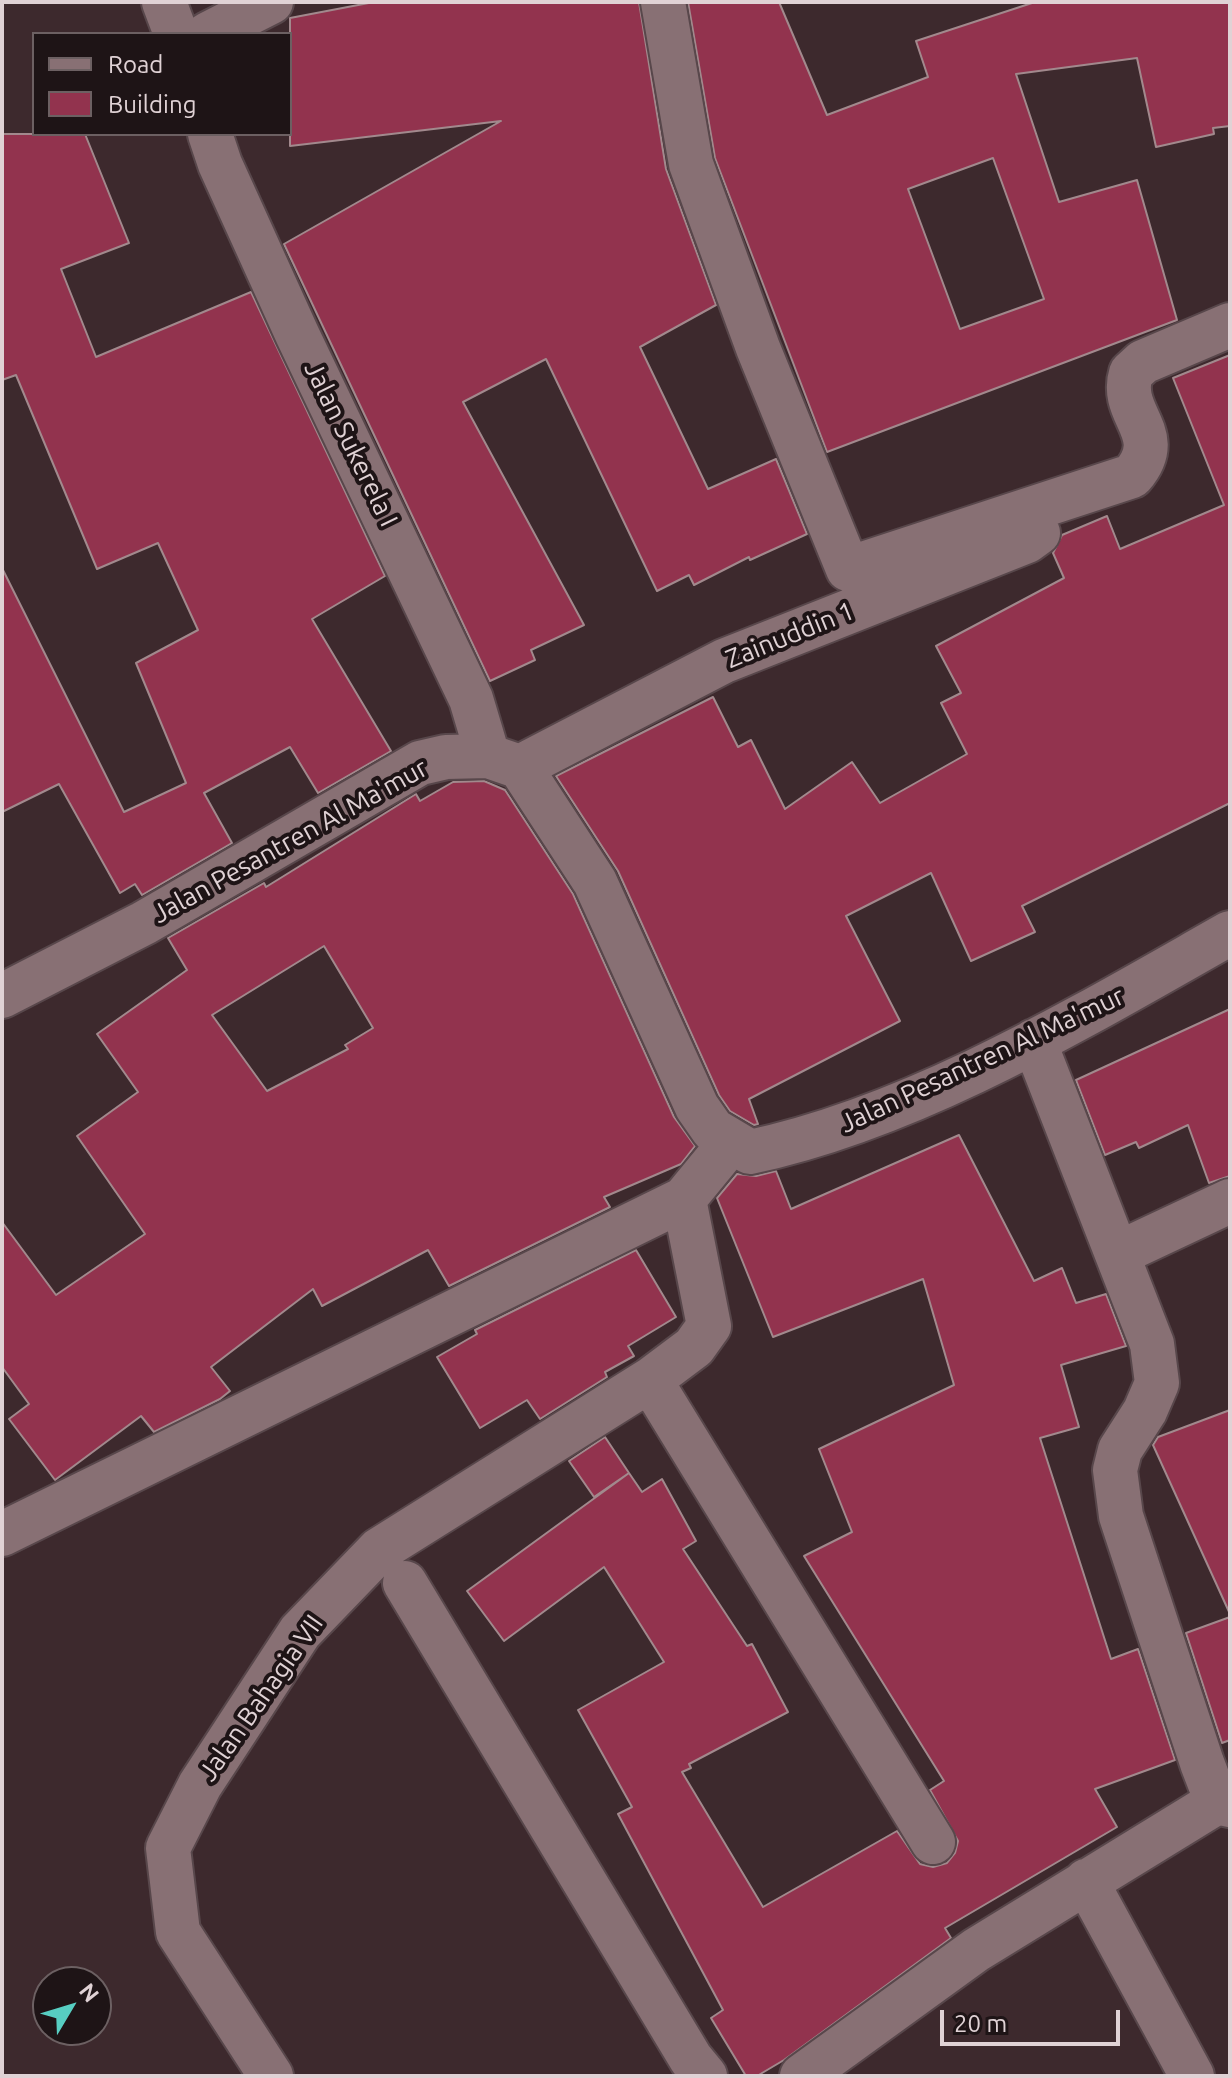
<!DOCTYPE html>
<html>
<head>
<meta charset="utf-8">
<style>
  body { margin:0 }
  #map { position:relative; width:1232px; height:2078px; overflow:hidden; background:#3d292d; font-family:Ubuntu,sans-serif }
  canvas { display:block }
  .frame { position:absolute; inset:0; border:4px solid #e0d2d5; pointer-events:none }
  .legend { position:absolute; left:32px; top:32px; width:260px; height:104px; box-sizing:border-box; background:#1e1416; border:2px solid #6c6062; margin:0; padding:10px 14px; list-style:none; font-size:24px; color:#e0d2d5 }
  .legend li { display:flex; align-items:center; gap:16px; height:40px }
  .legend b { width:40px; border:2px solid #6c6062 }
  .north { position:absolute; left:32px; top:1966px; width:80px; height:80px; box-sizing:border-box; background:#1e1416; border:2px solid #6c6062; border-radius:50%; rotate:52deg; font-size:22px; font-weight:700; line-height:32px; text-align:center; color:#e0d2d5 }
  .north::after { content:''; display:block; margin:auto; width:28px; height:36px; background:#57cec2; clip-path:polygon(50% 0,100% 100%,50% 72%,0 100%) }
  .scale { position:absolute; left:940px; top:2010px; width:180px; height:36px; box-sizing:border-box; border:4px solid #e0d2d5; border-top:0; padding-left:10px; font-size:24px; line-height:28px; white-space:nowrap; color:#e0d2d5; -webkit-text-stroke:6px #1e1416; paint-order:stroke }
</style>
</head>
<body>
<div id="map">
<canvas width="1232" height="2078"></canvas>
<div class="frame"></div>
<ul class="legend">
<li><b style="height:10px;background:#887074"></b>Road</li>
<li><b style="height:22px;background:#92334e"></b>Building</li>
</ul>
<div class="north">N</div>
<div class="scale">20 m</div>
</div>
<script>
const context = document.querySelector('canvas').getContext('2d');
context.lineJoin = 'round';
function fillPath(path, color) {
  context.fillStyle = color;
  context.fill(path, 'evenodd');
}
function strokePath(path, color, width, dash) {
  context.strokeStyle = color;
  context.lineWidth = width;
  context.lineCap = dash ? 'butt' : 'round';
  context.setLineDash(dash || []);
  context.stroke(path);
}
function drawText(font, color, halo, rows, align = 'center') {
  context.font = font + ' Ubuntu,sans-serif';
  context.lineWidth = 8;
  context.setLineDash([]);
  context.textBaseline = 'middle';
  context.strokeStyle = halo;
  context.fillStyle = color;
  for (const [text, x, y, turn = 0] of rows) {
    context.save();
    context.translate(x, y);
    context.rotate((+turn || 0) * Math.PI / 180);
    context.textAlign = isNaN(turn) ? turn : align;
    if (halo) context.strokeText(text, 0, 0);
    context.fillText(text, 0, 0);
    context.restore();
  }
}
const building = new Path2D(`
  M 374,2 L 639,2 L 666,169 L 716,305 L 640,347 L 708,489 L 776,459 L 807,534 L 750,560 L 749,557 L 694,585 L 689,575 L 657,591 L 546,359 L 463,402 L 584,625 L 531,650 L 535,660 L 490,681 L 284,244 L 501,121 L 290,146 L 290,18 Z
  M 688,2 L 779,2 L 827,115 L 928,77 L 916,41 L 1035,2 L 1230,2 L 1230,126 L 1213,128 L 1214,134 L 1156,147 L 1137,58 L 1016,74 L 1059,202 L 1137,180 L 1177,320 L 827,452 L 715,158 ZM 993,158 L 1044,299 L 960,329 L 908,189 Z
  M 2,134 L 85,134 L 129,243 L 61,269 L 96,357 L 251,292 L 385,576 L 312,619 L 391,751 L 318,793 L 290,747 L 204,793 L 232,843 L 142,895 L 135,884 L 120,893 L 59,784 L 2,812 L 2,568 L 124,812 L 186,783 L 136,663 L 198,630 L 158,543 L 97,569 L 16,375 L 2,380 Z
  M 1230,355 L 1230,803 L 1022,906 L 1035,932 L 971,961 L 931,873 L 846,916 L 900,1021 L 749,1099 L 758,1124 L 754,1125 L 730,1111 L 719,1095 L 618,871 L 556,776 L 713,697 L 738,747 L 751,740 L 785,809 L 852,762 L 880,803 L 967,754 L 941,703 L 961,693 L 936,646 L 1064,578 L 1053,553 L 1062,535 L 1107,516 L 1120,549 L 1224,505 L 1173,378 Z
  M 484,781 L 505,790 L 573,894 L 674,1117 L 695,1146 L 681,1164 L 604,1197 L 610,1207 L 449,1286 L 428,1250 L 322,1306 L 313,1289 L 211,1367 L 230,1391 L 220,1399 L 154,1432 L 141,1416 L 55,1480 L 9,1419 L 29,1404 L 2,1367 L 2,1222 L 56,1295 L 145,1234 L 77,1136 L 138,1092 L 97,1034 L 187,970 L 168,938 L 264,883 L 266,887 L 416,794 L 420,801 L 453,782 ZM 324,946 L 373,1028 L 345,1045 L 348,1049 L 267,1091 L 212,1015 Z
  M 1230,1009 L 1230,1176 L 1209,1183 L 1188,1125 L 1139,1148 L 1136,1142 L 1105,1155 L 1076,1080 Z
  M 959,1135 L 1034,1281 L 1062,1268 L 1076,1303 L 1106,1294 L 1126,1346 L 1061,1365 L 1079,1427 L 1040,1438 L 1111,1659 L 1138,1649 L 1175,1760 L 1095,1789 L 1117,1827 L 945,1928 L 951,1938 L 784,2060 L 757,2076 L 746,2076 L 711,2018 L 723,2010 L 618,1814 L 632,1807 L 578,1710 L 664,1662 L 604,1567 L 504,1641 L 467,1591 L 629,1473 L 642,1492 L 662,1479 L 696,1541 L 683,1549 L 747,1646 L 752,1644 L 788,1712 L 689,1764 L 691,1768 L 682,1772 L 763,1907 L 897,1831 L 920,1864 L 933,1867 L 947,1863 L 955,1853 L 958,1841 L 930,1790 L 944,1781 L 804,1556 L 852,1532 L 819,1449 L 954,1385 L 923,1279 L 773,1337 L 717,1198 L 737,1174 L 756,1176 L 776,1171 L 791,1209 Z
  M 636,1250 L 676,1317 L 628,1346 L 634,1356 L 605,1372 L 607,1377 L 540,1419 L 527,1400 L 480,1428 L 437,1357 L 477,1334 L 475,1330 Z
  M 1230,1410 L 1230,1614 L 1153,1445 L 1158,1437 Z
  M 605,1437 L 629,1473 L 594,1497 L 569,1461 Z
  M 1230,1617 L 1230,1740 L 1222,1743 L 1186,1633 Z`);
const minor = new Path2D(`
  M 164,2 L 176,34
  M 663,2 L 691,164 L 758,348 L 848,569 L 1132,476 C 1169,433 1118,416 1131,373 L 1143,362 L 1230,325
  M 208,34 L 271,2
  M 210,134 L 220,164 L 297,334 L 471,699 L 488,756
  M 520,767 L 724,661 L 1027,541 L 1038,533
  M 2,996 L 144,923 L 420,763 L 446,757 L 488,756 L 520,767 L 595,882 L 697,1107 L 713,1130 L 750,1152 C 916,1117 1083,1016 1230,933
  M 1034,1041 L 1152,1344 L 1157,1383 L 1145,1411 L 1120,1450 L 1115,1470 L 1121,1516 L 1202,1763 L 1217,1802 L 1230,1805
  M 1117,1254 L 1230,1201
  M 650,1380 L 933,1842
  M 2,1534 L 684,1199 L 730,1143
  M 405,1583 L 691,2059 L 705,2076
  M 1086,1881 L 1192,2076
  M 271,2076 L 178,1932 L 168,1848 L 200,1785 L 300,1632 L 379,1550 L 650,1380 L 694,1347 L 709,1326 L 684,1199
  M 802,2076 L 976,1950 L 1217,1802`);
const streetNames = [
  ["Jalan Sukerela I",351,444,64],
  ["Zainuddin 1",790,635,-22],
  ["Jalan Pesantren Al Ma'mur",290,841,-29],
  ["Jalan Pesantren Al Ma'mur",982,1060,-25],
  ["Jalan Bahagia VII",261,1698,-55]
];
fillPath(building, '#92334e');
strokePath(building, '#a2898d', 2);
strokePath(minor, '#58474b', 48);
strokePath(minor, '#887074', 44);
drawText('26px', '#e0d2d5', '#1e1416', streetNames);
</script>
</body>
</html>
